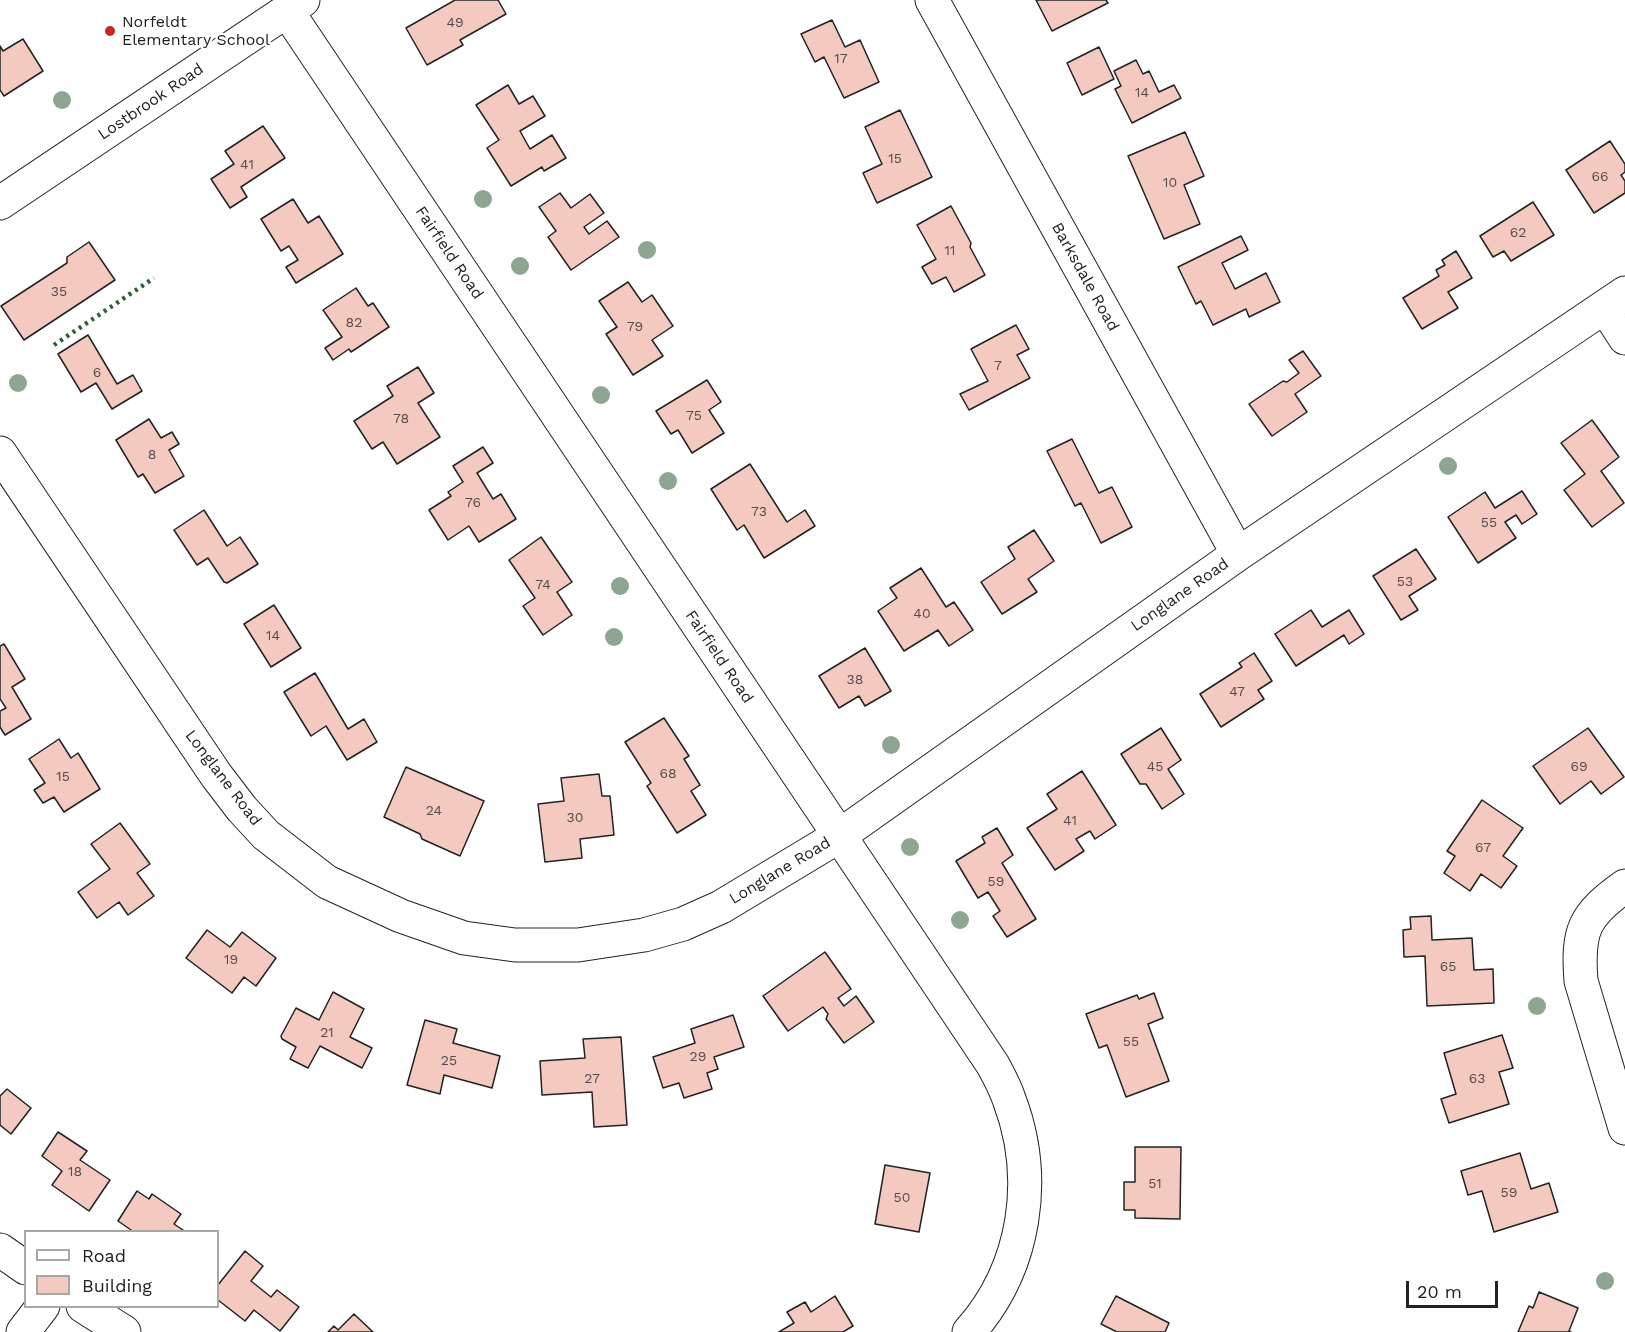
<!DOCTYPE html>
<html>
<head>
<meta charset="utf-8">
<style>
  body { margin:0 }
  #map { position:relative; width:1625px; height:1332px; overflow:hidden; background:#fff; font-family:"Work Sans",sans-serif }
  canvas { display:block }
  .legend { position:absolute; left:24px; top:1230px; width:195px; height:78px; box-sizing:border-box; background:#fff; border:2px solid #a7a7a7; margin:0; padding:8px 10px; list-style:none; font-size:18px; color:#222 }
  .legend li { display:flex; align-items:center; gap:12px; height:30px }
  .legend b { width:30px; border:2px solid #a7a7a7 }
  .scale { position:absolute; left:1406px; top:1281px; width:92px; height:27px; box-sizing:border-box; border:3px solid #222; border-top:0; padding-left:8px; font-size:18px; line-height:21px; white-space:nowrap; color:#222; -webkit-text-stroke:4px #fff; paint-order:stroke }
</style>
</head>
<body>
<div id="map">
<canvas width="1625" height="1332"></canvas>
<ul class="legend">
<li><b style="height:8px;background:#fff"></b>Road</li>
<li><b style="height:16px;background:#f3c9c0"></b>Building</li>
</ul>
<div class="scale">20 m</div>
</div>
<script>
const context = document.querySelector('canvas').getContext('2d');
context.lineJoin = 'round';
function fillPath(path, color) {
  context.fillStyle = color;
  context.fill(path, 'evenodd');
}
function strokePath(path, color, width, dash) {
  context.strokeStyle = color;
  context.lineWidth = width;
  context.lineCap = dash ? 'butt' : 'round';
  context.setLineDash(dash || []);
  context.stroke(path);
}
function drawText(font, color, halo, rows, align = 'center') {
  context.font = font + ' "Work Sans",sans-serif';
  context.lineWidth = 4.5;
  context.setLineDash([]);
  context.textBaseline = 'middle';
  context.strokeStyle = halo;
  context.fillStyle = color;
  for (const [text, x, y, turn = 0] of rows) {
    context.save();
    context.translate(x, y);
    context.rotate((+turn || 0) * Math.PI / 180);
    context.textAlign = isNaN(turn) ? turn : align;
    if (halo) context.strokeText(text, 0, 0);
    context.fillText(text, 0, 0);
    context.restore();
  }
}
const building = new Path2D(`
  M 455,0 L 498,0 L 506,14 L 460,40 L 463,45 L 427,65 L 406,28 Z
  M 1036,0 L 1106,0 L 1108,3 L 1052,31 Z
  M 832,20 L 845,47 L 860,40 L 879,82 L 844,98 L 824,57 L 815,62 L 801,34 Z
  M 23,39 L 43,71 L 4,96 L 0,90 L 0,46 L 3,51 Z
  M 1099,47 L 1114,79 L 1082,95 L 1067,63 Z
  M 1136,60 L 1143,74 L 1149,71 L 1159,92 L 1174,85 L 1181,98 L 1132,123 L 1115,89 L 1121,86 L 1114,71 Z
  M 508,85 L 519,104 L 533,96 L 545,116 L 520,131 L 530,149 L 552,135 L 566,158 L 544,171 L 542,167 L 511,186 L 487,148 L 499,140 L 476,105 Z
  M 900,110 L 932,177 L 877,203 L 863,173 L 882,164 L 865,127 Z
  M 263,126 L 285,158 L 241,187 L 247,197 L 230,208 L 211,179 L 234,164 L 225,151 Z
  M 1185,132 L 1204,176 L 1184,185 L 1200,224 L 1164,239 L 1128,156 Z
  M 1610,141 L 1625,164 L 1625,172 L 1621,175 L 1625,181 L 1625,193 L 1594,213 L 1566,170 Z
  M 560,193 L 571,208 L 590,194 L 604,213 L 584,227 L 589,234 L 607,221 L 619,237 L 571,270 L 548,237 L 556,231 L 539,207 Z
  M 293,199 L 308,223 L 319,216 L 343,254 L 296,283 L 286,267 L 298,260 L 289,246 L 281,251 L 261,219 Z
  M 1533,202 L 1554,235 L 1511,261 L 1504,251 L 1493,257 L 1480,236 Z
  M 951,206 L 971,243 L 970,247 L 985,275 L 954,292 L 946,277 L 932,284 L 922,267 L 936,259 L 917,225 Z
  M 1241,236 L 1248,250 L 1222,263 L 1235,289 L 1266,273 L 1280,302 L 1249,317 L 1246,309 L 1213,325 L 1201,301 L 1196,304 L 1178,267 Z
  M 89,242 L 115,280 L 24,340 L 1,306 L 67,263 L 67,257 Z
  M 1456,251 L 1472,278 L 1448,292 L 1458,308 L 1422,329 L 1403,298 L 1439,276 L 1436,270 L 1445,265 L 1442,260 Z
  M 628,282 L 642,302 L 652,295 L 673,326 L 652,340 L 663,356 L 633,375 L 606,334 L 617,327 L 599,301 Z
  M 356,288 L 368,306 L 373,303 L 389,327 L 351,352 L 349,349 L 333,360 L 325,348 L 342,337 L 323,310 Z
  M 1016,325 L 1029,349 L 1017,355 L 1030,378 L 969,410 L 960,394 L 988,381 L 971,349 Z
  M 88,335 L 117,384 L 133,375 L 142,391 L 112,409 L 96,383 L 81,392 L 58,354 Z
  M 1303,351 L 1321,376 L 1295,394 L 1307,412 L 1272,436 L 1249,404 L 1283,381 L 1287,382 L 1299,373 L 1289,360 Z
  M 418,367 L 434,393 L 418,403 L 440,437 L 397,464 L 383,442 L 372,449 L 354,421 L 393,396 L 387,386 Z
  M 707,380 L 721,402 L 709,410 L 724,433 L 692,453 L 678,430 L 671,434 L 656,411 Z
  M 149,419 L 161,438 L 172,432 L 179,444 L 169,450 L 184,476 L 155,493 L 143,474 L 138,477 L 116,440 Z
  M 1592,420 L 1619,457 L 1601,471 L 1624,503 L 1592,527 L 1564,490 L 1585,474 L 1561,443 Z
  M 1072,439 L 1099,493 L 1112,487 L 1132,527 L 1101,543 L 1081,503 L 1075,506 L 1047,451 Z
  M 483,447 L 493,463 L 477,473 L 493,499 L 501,494 L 516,519 L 479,542 L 469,526 L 448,540 L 429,510 L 451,496 L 448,492 L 463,482 L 453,466 Z
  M 750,464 L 787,522 L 805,510 L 815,526 L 764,558 L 744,525 L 737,530 L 711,489 Z
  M 1522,491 L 1537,514 L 1522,524 L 1516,515 L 1505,522 L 1516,538 L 1478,563 L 1448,517 L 1485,492 L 1495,508 Z
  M 204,510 L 227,546 L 240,537 L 258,564 L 227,583 L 224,582 L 208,558 L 197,565 L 174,530 Z
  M 1034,530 L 1054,561 L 1028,579 L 1037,592 L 1002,614 L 981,582 L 1015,559 L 1008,547 Z
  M 541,537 L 572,582 L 557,592 L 572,615 L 543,635 L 523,606 L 535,598 L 509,560 Z
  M 1416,549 L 1436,579 L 1409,596 L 1418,610 L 1401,620 L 1373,576 Z
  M 921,568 L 946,607 L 954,602 L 973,630 L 949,646 L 938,630 L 904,651 L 878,611 L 897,598 L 890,588 Z
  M 274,605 L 301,648 L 271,667 L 244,624 Z
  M 1311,610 L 1322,627 L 1349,610 L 1364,634 L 1349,644 L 1344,635 L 1296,666 L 1275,634 Z
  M 4,644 L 25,679 L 12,687 L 31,719 L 5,735 L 0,727 L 0,711 L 6,708 L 0,699 L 0,646 Z
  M 865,648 L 891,691 L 865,706 L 859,696 L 839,708 L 819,676 Z
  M 1254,653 L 1272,681 L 1258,690 L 1264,699 L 1221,727 L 1200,694 L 1242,667 L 1239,663 Z
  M 315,673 L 348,729 L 364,719 L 377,742 L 347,760 L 326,726 L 311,736 L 284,692 Z
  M 664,718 L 689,756 L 684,759 L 700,785 L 691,791 L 706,815 L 677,833 L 647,786 L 651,783 L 625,742 Z
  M 1161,728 L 1181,760 L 1168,769 L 1184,794 L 1162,809 L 1146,784 L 1140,784 L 1121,754 Z
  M 1588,728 L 1624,777 L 1601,794 L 1591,781 L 1560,804 L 1533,766 Z
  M 59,739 L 71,758 L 78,753 L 100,789 L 64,812 L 54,797 L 43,803 L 34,790 L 45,783 L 29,759 Z
  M 406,767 L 484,801 L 460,856 L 422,839 L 420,834 L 384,817 Z
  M 1082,771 L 1116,825 L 1095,839 L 1090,831 L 1076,839 L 1084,851 L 1055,870 L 1027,828 L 1057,809 L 1047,794 Z
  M 599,774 L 602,796 L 610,796 L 614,835 L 580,839 L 582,858 L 545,862 L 538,804 L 564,801 L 561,778 Z
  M 1482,800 L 1523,828 L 1503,856 L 1517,866 L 1501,888 L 1481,874 L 1470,891 L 1444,873 L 1455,856 L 1447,851 Z
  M 120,823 L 150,864 L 137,873 L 154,896 L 128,915 L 119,902 L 97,918 L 78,892 L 110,869 L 91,844 Z
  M 997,828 L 1013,855 L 1002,863 L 1036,919 L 1007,937 L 993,916 L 1000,911 L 988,892 L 978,898 L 956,861 L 985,843 L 982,837 Z
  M 1431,916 L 1432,940 L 1472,938 L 1474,970 L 1493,969 L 1494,1003 L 1427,1006 L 1425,956 L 1404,957 L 1403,930 L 1411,929 L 1410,917 Z
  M 207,930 L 230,947 L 242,932 L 276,958 L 256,986 L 244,977 L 232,993 L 186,958 Z
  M 825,952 L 851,989 L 838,998 L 844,1006 L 856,996 L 874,1022 L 844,1043 L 826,1019 L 828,1014 L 823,1007 L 788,1031 L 763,996 Z
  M 333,992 L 364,1009 L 350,1037 L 372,1048 L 362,1068 L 320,1046 L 308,1068 L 290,1059 L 296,1047 L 282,1039 L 281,1036 L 296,1008 L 319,1020 Z
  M 1154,993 L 1163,1018 L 1148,1024 L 1169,1081 L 1126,1097 L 1107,1045 L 1099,1048 L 1086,1014 L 1137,995 L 1139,999 Z
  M 733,1015 L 744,1047 L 714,1057 L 718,1069 L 707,1073 L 712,1089 L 684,1098 L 679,1083 L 663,1088 L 653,1057 L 695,1043 L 691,1029 Z
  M 425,1020 L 457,1029 L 453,1043 L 500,1056 L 492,1088 L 444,1075 L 440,1094 L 407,1085 Z
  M 1502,1035 L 1513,1068 L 1499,1072 L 1509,1104 L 1449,1123 L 1441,1099 L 1456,1094 L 1444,1053 Z
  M 621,1037 L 627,1125 L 594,1127 L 592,1092 L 542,1095 L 540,1061 L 585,1058 L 583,1039 Z
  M 7,1089 L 31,1108 L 11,1134 L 0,1125 L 0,1096 Z
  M 58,1132 L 87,1151 L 80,1160 L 110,1180 L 89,1211 L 52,1185 L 62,1171 L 42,1156 Z
  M 1135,1147 L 1181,1147 L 1180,1219 L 1135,1218 L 1135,1210 L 1124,1210 L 1124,1182 L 1135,1182 Z
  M 1520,1153 L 1531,1189 L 1549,1183 L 1558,1212 L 1494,1232 L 1482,1191 L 1468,1195 L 1461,1171 Z
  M 885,1165 L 930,1173 L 919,1232 L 875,1224 Z
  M 137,1191 L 149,1199 L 152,1194 L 181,1214 L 174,1224 L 186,1232 L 134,1232 L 118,1221 Z
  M 245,1251 L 263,1266 L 251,1281 L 271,1297 L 277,1290 L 299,1307 L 280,1331 L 254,1310 L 245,1321 L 218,1300 L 218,1285 Z
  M 1539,1292 L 1578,1308 L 1569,1331 L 1571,1332 L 1518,1332 L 1529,1306 L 1533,1308 Z
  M 835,1296 L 853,1326 L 843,1332 L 779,1332 L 794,1323 L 787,1312 L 805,1302 L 811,1312 Z
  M 1116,1296 L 1169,1323 L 1165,1332 L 1117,1332 L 1101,1324 Z
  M 354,1314 L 373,1332 L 328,1332 L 334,1326 L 338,1330 Z`);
const minor = new Path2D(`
  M 932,0 L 1238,554
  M 287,11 L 993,1065 C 999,1076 1005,1087 1009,1099 C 1039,1178 1026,1268 969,1332
  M 0,203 L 303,0
  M 1605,307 L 1625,338
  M 0,453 L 216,775 L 242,809 L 266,835 L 327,882 L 401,916 L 464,938 L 515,945 L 578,945 L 644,935 L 683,924 L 721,907 L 839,836 L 1238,554 L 1625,293
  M 1625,886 C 1584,915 1577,930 1581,981 L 1625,1128
  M 0,1250 L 26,1268
  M 83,1306 L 124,1332
  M 23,1332 L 43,1306`);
const hedge = new Path2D(`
  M 54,345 L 154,278`);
const trees = [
  [62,100],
  [483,199],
  [647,250],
  [520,266],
  [18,383],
  [601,395],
  [1448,466],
  [668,481],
  [620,586],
  [614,637],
  [891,745],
  [910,847],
  [960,920],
  [1537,1006],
  [1605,1281]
];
const markers = [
  [110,31,6,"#c62828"]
];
const numberNames = [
  ["49",455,23],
  ["17",841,59],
  ["14",1142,93],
  ["15",895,159],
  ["41",247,165],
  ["66",1600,177],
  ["10",1170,183],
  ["62",1518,233],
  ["11",950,251],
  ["35",59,292],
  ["82",354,323],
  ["79",635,327],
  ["7",998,366],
  ["6",97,373],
  ["75",694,416],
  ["78",401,419],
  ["8",152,455],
  ["76",473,503],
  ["73",759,512],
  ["55",1489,523],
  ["53",1405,582],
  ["74",543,585],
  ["40",922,614],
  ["14",273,636],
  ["38",855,680],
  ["47",1237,692],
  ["45",1155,767],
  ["69",1579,767],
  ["68",668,774],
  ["15",63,777],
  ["24",434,811],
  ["30",575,818],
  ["41",1070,821],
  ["67",1483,848],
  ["59",996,882],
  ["19",231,960],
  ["65",1448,967],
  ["21",327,1033],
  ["55",1131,1042],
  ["29",698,1057],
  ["25",449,1061],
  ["27",592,1079],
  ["63",1477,1079],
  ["18",75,1172],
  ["51",1155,1184],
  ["59",1509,1193],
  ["50",902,1198]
];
const poiNames = [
  ["Norfeldt",122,22],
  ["Elementary School",122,40]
];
const streetNames = [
  ["Lostbrook Road",151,102,-34],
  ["Fairfield Road",449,253,56],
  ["Barksdale Road",1085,277,61],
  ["Longlane Road",1180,595,-35],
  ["Fairfield Road",719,657,56],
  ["Longlane Road",223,778,53],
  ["Longlane Road",780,871,-31]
];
fillPath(building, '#f3c9c0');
strokePath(building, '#222', 1.5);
strokePath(minor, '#222', 35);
strokePath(minor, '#fff', 33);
strokePath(hedge, '#2f5e38', 4.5, [3, 4.5]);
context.fillStyle = '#8da692';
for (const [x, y] of trees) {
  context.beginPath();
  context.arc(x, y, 9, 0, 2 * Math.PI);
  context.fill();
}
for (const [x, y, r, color] of markers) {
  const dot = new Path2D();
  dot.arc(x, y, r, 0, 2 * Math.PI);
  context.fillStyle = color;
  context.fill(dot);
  strokePath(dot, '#fff', 2);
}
drawText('14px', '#564c4a', null, numberNames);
drawText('16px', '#222', '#fff', poiNames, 'left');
drawText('16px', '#222', '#fff', streetNames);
</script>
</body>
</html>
